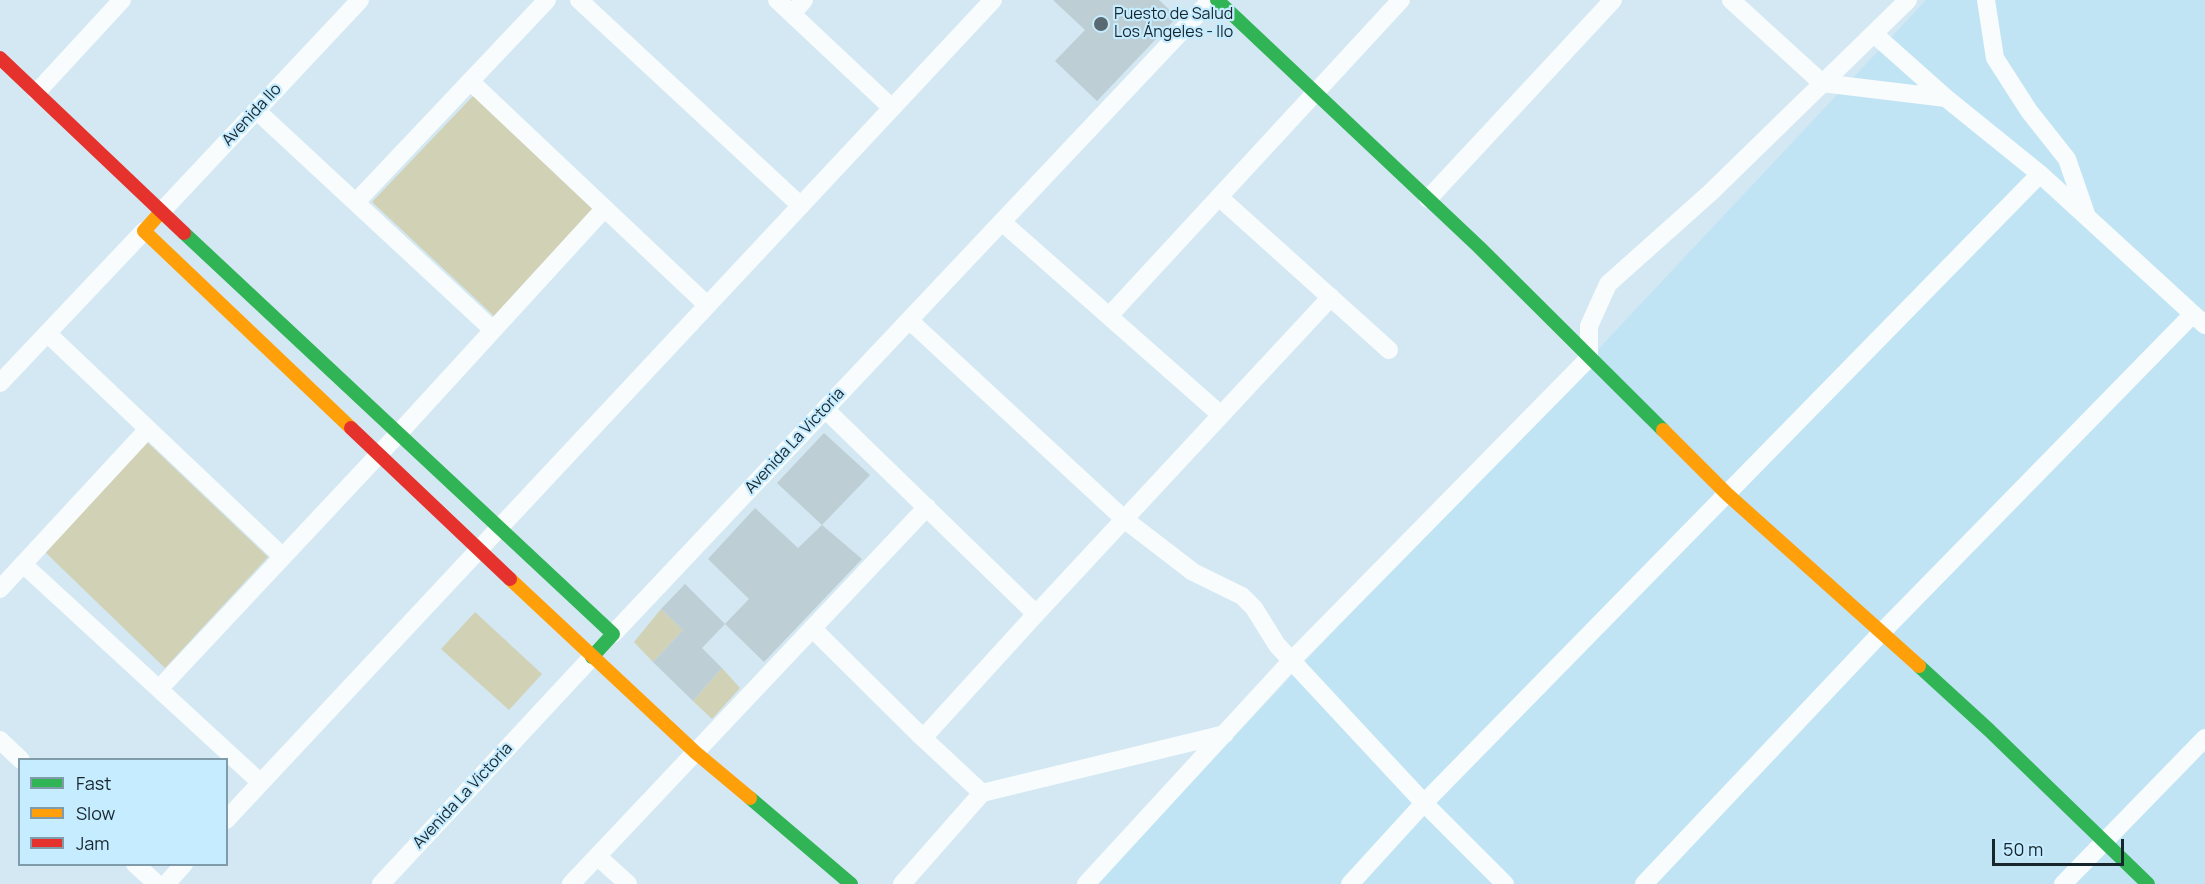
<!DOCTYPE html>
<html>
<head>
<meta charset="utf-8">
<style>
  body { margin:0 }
  #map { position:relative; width:2205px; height:884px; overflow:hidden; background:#d3e8f2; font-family:Manrope,sans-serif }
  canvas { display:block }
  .legend { position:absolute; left:18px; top:758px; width:210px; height:108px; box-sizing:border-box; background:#c6ecff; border:2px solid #809cab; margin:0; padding:8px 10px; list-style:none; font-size:18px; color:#17252d }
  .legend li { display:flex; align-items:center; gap:12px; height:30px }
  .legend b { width:30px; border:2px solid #809cab }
  .scale { position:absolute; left:1992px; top:839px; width:132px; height:27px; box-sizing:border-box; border:3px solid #17252d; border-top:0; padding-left:8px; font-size:18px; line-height:21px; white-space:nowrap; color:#17252d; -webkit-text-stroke:4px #c6ecff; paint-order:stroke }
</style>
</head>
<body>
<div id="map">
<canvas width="2205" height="884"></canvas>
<ul class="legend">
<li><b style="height:8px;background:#30b455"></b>Fast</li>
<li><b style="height:8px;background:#ff9f0a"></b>Slow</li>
<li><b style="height:8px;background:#e5322d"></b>Jam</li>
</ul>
<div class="scale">50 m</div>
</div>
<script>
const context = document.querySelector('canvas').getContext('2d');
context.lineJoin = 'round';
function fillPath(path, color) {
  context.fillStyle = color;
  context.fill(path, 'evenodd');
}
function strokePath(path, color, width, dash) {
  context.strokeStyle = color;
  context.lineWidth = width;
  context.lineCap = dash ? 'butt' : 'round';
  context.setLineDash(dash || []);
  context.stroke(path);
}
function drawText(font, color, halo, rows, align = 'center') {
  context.font = font + ' Manrope,sans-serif';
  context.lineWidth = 4.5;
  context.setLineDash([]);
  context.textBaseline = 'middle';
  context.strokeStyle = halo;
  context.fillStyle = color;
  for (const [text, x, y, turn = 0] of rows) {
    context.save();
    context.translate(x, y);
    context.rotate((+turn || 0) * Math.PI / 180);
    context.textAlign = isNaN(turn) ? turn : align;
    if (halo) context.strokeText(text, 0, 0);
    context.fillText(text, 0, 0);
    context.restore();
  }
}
const built = new Path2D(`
  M 1926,0 L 2205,0 L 2205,884 L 1096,884 Z`);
const green = new Path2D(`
  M 474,95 L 594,208 L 494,316 L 372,202 Z
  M 147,442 L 268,557 L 165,668 L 45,552 Z
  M 661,609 L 683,630 L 653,662 L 634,642 Z
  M 475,612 L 542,674 L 509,710 L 441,649 Z
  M 722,668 L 740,688 L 712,719 L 693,701 Z`);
const building = new Path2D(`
  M 1053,0 L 1159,0 L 1177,17 L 1097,101 L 1055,61 L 1085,30 Z
  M 824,433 L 870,475 L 822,525 L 777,483 Z
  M 755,508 L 798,548 L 822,525 L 862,559 L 764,662 L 725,624 L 749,599 L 708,559 Z
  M 685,584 L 725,624 L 702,648 L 722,668 L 693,701 L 653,662 L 683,630 L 661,609 Z`);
const street = new Path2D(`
  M 579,0 L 801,206
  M 777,0 L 892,108
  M 1731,0 L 1822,83 L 1946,98
  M 1986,0 L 1995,58 L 2029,111 L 2067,159 L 2086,214
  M 792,14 L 804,0
  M 1874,34 L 1946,98 L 2040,174 L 2205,325
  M 470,81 L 707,305
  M 37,92 L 122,0
  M 256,110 L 493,330
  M 1219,197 L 1389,350
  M 1428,199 L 1613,0
  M 356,202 L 547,0
  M 161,212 L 360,0
  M 1002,222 L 1221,415
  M 1109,316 L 1401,0
  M 909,320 L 1124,519 L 1193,572 L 1242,596 L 1254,608 L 1277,645 L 1424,803 L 1505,884
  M 47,333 L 283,557
  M 0,383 L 144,231
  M 825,409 L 1036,614
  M 23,564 L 261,783
  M 0,589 L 148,429
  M 812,628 L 923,738 L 982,793
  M 613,634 L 1211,0
  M 159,689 L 398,434 L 604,209
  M 923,738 L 1036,614 L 1331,297
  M 0,740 L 21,760
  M 226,820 L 993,0
  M 597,856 L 628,884
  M 135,864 L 157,884
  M 166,884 L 184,864
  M 381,884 L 592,657
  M 571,884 L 927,507
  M 902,884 L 982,793 L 1225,734
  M 1086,884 L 1292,660 L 1589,358 L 1589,326 L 1608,284 L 1710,193 L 1908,0
  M 1350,884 L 1424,803 L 2040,174
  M 1644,884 L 1882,632 L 2193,314
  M 2063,884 L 2205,738`);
const fast = new Path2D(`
  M 1217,0 L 1479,247 L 1663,430
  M 184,233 L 613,634 L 592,657
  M 1919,666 L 1989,730 L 2148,884
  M 750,798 L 851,884`);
const slow = new Path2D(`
  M 161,212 L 144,231 L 351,428
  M 1663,430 L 1727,494 L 1919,666
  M 510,579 L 695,752 L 750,798`);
const jam = new Path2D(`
  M 0,58 L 184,233
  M 351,428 L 510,579`);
const markers = [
  [1101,24,8,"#596972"]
];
const poiNames = [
  ["Puesto de Salud",1114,15],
  ["Los Ángeles - Ilo",1114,33]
];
const streetNames = [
  ["Avenida Ilo",252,115,-47],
  ["Avenida La Victoria",795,441,-47],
  ["Avenida La Victoria",463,796,-47]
];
fillPath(built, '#c1e4f5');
fillPath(green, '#d1d1b6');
fillPath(building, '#bdced5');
strokePath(street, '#f8fcfd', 18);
strokePath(fast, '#30b455', 14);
strokePath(slow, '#ff9f0a', 14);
strokePath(jam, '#e5322d', 14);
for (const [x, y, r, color] of markers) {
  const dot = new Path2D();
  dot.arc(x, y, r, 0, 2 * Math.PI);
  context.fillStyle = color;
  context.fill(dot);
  strokePath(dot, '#c6ecff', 2);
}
drawText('16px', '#17252d', '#c6ecff', poiNames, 'left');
drawText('16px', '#17252d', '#c6ecff', streetNames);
</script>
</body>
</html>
